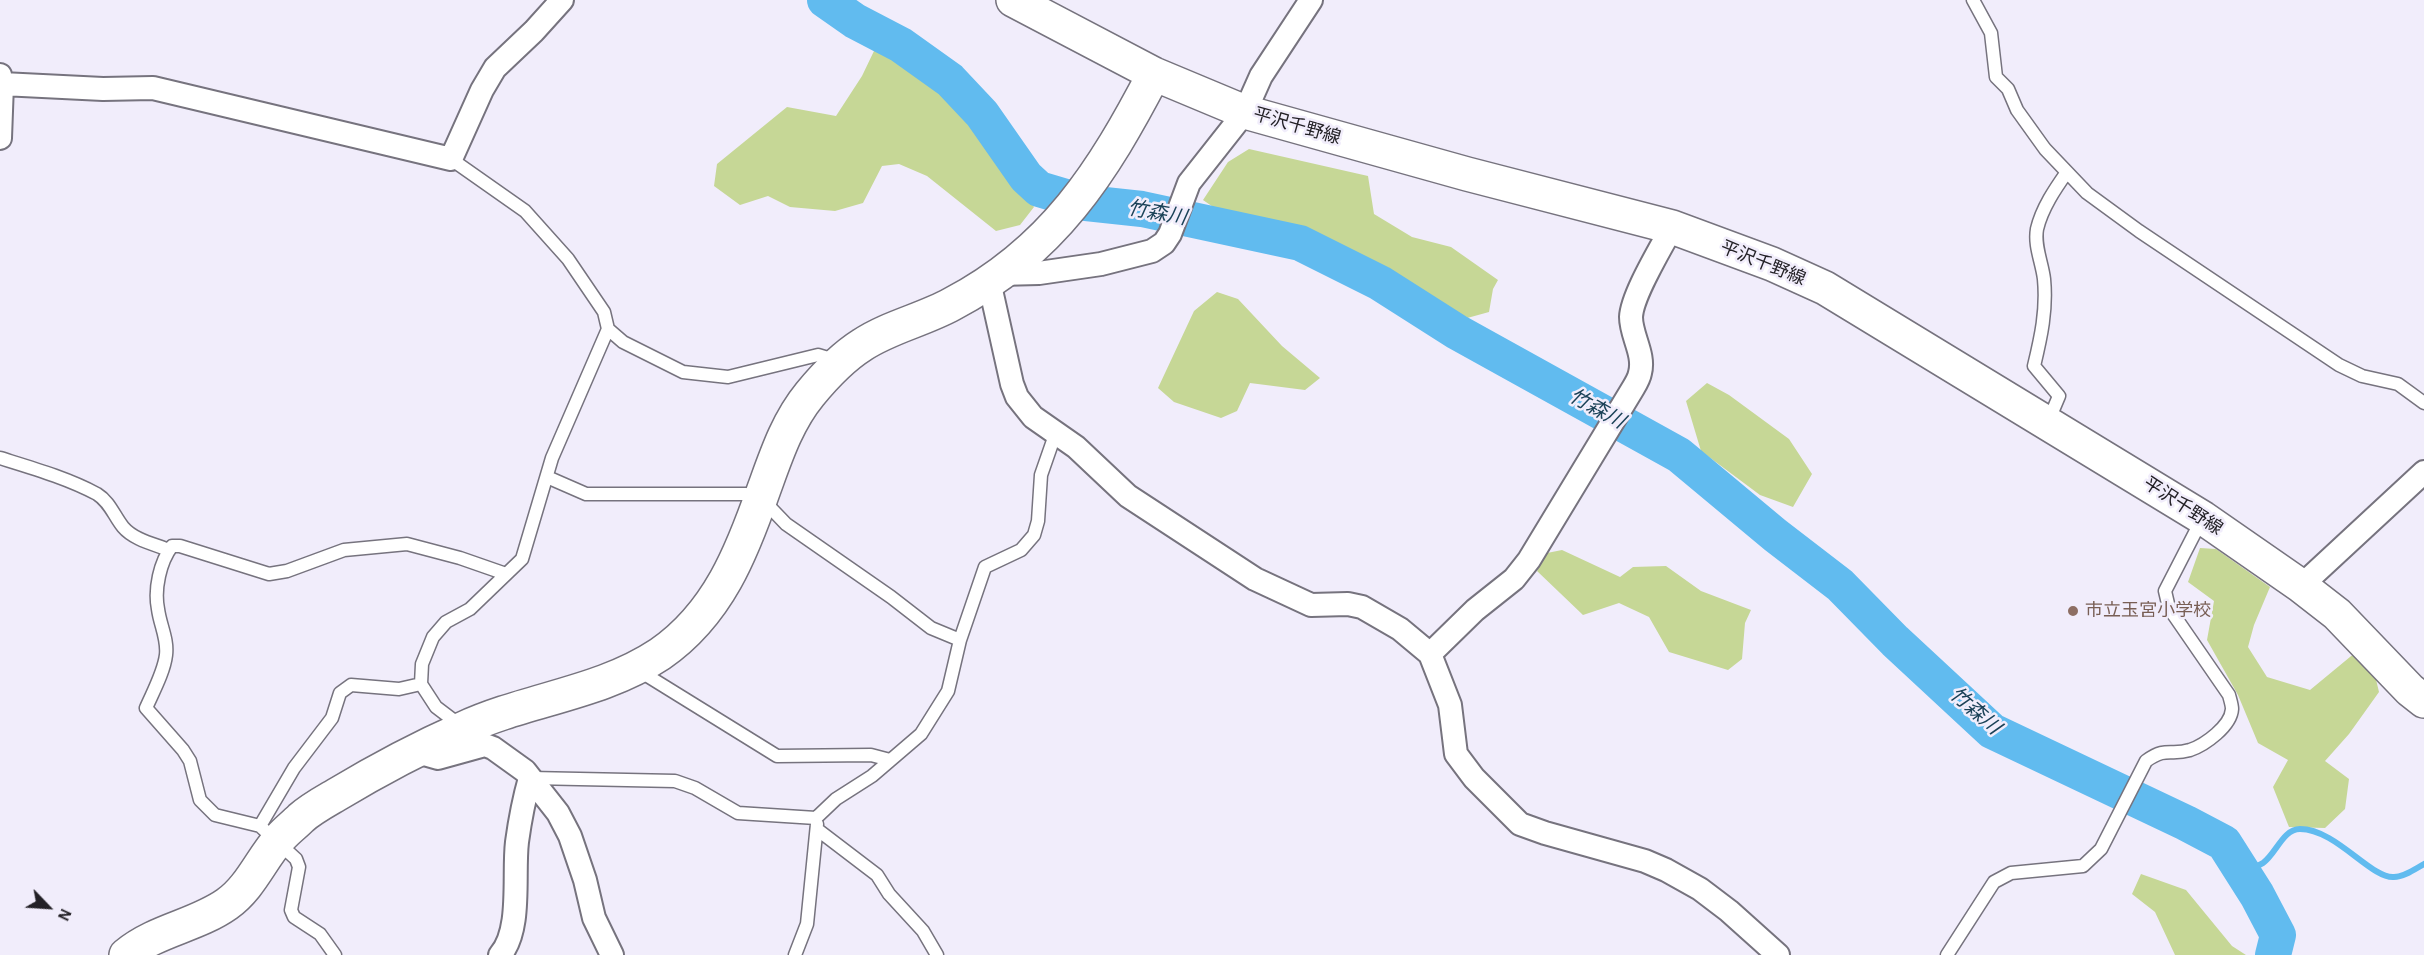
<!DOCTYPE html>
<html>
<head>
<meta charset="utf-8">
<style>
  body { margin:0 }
  #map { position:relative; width:2424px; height:955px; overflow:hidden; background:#f1edfb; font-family:"Alegreya Sans",sans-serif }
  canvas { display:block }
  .north { position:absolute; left:18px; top:877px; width:60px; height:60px; -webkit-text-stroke:4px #f1edfb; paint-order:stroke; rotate:115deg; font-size:16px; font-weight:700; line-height:24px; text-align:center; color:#232126 }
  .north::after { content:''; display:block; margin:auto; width:21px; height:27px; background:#232126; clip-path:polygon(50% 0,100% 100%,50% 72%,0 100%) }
</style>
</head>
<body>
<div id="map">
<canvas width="2424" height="955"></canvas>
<div class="north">N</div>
</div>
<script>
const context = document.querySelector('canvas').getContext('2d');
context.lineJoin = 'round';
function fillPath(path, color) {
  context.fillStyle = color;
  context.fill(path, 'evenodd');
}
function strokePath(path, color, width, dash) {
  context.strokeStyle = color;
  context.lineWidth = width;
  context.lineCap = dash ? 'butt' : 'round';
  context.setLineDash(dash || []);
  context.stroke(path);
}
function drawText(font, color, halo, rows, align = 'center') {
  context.font = font + ' "Alegreya Sans","Noto Sans JP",sans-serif';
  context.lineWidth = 5;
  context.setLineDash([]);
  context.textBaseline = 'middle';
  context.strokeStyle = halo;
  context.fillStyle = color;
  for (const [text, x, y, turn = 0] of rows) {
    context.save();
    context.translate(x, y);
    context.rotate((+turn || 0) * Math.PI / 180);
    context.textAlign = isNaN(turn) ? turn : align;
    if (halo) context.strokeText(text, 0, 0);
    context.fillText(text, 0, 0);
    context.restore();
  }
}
const green = new Path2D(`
  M 874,51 L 896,53 L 944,91 L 980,127 L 1034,207 L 1020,225 L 996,231 L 927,176 L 899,164 L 882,166 L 863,203 L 835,211 L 790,207 L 768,196 L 740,205 L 714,186 L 717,164 L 787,107 L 836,116 L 862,76 Z
  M 1249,149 L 1368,176 L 1374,214 L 1412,237 L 1451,247 L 1498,280 L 1493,289 L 1489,312 L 1460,320 L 1357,262 L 1271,225 L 1232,220 L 1203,200 L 1228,162 Z
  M 1217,292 L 1238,299 L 1282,346 L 1320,378 L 1305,390 L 1250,383 L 1237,411 L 1221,418 L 1174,402 L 1158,388 L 1194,311 Z
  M 1707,383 L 1729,395 L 1789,439 L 1812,474 L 1793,507 L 1760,495 L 1701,451 L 1686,401 Z
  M 2200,548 L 2216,549 L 2270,587 L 2254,625 L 2248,647 L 2267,677 L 2310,690 L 2356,652 L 2373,667 L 2379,692 L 2349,734 L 2325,761 L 2349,779 L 2345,809 L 2325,828 L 2289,827 L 2273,787 L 2288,760 L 2258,743 L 2238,695 L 2207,640 L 2214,601 L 2188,582 Z
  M 1562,550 L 1620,577 L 1633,567 L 1666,566 L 1701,591 L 1751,610 L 1745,623 L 1742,659 L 1728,670 L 1669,652 L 1649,617 L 1619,603 L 1583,615 L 1537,571 L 1547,553 Z
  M 2141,874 L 2186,890 L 2232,946 L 2246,955 L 2175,955 L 2155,912 L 2132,894 Z`);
const stream = new Path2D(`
  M 2241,871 C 2249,869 2257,867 2263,863 C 2276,854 2283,829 2300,829 C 2336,829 2371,879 2394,877 C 2404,877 2415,869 2424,864`);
const river = new Path2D(`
  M 825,0 L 855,21 L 901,45 L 950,80 L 982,114 L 1026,177 L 1039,189 L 1086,203 L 1142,209 L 1300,243 L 1380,283 L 1457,332 L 1679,455 L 1775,535 L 1840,585 L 1895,641 L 1992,731 L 2186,823 L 2224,843 L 2257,895 L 2278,935 L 2273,955`);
const lane = new Path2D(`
  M 1973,0 L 1991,33 L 1996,77 L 2008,89 L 2017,110 L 2045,149 L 2087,193 L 2139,231 L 2339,365 L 2362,376 L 2398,384 L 2424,403
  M 451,159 L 525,211 L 568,259 L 604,312 L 608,329 L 623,342 L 683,372 L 728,377 L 818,355 L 838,361
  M 2048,422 L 2059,396 L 2034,366 C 2041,337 2047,310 2044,279 C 2042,262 2034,246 2037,229 C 2042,208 2055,189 2067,172
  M 0,458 C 32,468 67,478 97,494 C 110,502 114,516 123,527 C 134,540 154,544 169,550
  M 547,477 L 586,494 L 746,494 L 761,498 L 786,524 L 891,597 L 931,628 L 960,640
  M 638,670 L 777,756 L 871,755 L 890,760
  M 461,726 L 436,707 L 421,684 L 422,664 L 433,637 L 446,622 L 470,609 L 522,559 L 552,458 L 608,329
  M 531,778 L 675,781 L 695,788 L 738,813 L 816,818 L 836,799 L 872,776 L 921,734 L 948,691 L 960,640 L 985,567 L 1021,550 L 1034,535 L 1038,521 L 1041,475 L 1056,432
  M 260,826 L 294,768 L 332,718 L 340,693 L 351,685 L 399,689 L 421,684
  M 818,830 L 877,875 L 889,894 L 923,931 L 937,955
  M 335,955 L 320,934 L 294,917 L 291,910 L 299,867 L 296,859 L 260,826 L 215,815 L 200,800 L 190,761 L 183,750 L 146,708 C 153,692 164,672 166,655 C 168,639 160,625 158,609 C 154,589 160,562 172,546 L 180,546 L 269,574 L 287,571 L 344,550 L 407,544 L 460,558 L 506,574
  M 795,955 L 807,924 L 817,824
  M 1947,955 L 1994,882 L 2011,873 L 2083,866 L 2101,849 L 2146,761 C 2167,746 2170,756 2190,750 C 2205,745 2231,726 2232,709 C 2232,705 2230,699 2229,695 L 2169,608 L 2165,591 L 2202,519`);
const street = new Path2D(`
  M 0,75 L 2,84 L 0,138
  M 2,84 L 103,89 L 153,88 L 451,159 L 482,90 L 495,68 L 534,31 L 562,0
  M 999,274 L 1039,273 L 1101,264 L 1152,251 L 1164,243 L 1170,234 L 1189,183 L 1245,112 L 1261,76 L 1311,0
  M 989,281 L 1012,384 L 1017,397 L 1033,417 L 1076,447 L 1128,496 L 1255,579 L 1311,605 L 1348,604 L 1362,607 L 1400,629 L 1430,654 L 1450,705 L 1456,754 L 1474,778 L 1520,824 L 1545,833 L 1645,861 L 1666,870 L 1700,889 L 1729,911 L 1778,955
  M 2301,586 L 2424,472
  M 1430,654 L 1475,610 L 1514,579 L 1529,560 L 1632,390 C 1635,385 1639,379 1640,373 C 1645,354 1631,336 1631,317 C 1632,295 1661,248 1672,227
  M 417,752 L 438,758 L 485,745 L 493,748 L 525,771 L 558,813 L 570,836 L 585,880 L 594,918 L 612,955
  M 500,955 C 522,930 513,875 517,842 C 520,820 524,799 530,778`);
const secondary = new Path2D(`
  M 1013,0 L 1154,74 L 1245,112 L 1467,174 L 1672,227 L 1772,264 L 1825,288 L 2203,518 L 2301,586 L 2337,614 L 2410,690 L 2424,701
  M 126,955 C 156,930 196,926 227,904 C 251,887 261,859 280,838 C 286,831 294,825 301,818 C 311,809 324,802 336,795 C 376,771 419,748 462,729 C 526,699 600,694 660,654 C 718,614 742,552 764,489 C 776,456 787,422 810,394 C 824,377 843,357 862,345 C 889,327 923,320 952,304 C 1053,251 1103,172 1154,74`);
const markers = [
  [2073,611,6,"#8d6e63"]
];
const streetNames = [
  ["平沢千野線",1297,126,16],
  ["平沢千野線",1763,263,22],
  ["平沢千野線",2183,506,33]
];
const educationNames = [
  ["市立玉宮小学校",2085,611]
];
const waterNames = [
  ["竹森川",1157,213,10],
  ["竹森川",1597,409,29],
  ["竹森川",1975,711,41]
];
fillPath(green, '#c6d796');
strokePath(stream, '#61bbef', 6);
strokePath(river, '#61bbef', 36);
strokePath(lane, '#76737e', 15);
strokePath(street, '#76737e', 26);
strokePath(secondary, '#76737e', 36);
strokePath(lane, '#fff', 12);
strokePath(street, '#fff', 22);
strokePath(secondary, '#fff', 33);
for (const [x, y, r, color] of markers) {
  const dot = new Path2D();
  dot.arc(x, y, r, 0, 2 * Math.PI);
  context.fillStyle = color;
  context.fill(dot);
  strokePath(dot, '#f1edfb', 2);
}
drawText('18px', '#232126', '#f1edfb', streetNames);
drawText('18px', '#785e54', '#f1edfb', educationNames, 'left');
drawText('italic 20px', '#1b4258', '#f1edfb', waterNames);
</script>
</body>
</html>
